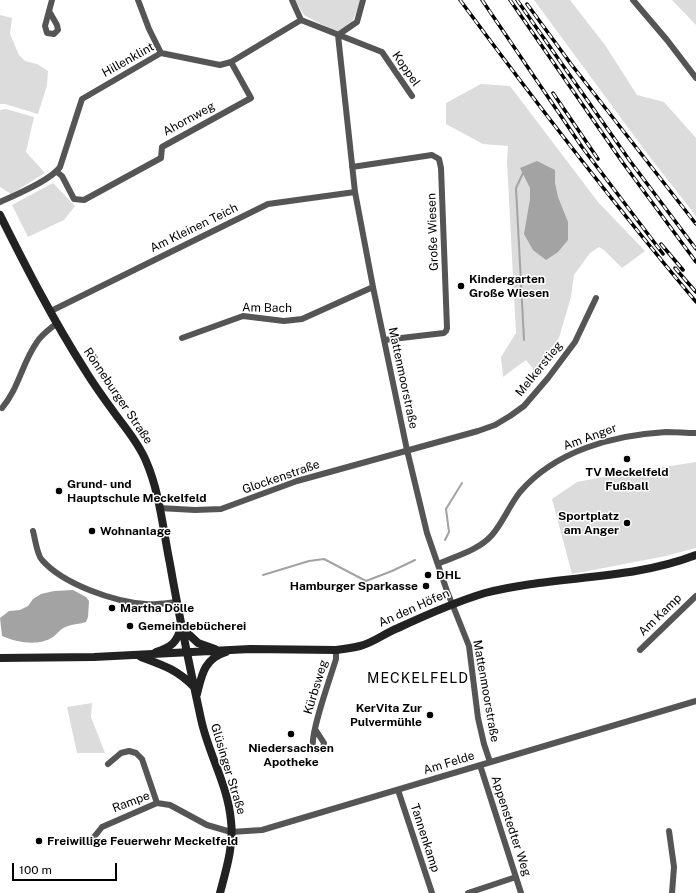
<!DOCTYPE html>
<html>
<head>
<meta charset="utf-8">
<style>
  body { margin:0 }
  #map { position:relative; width:696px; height:893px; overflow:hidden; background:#fff; font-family:"Public Sans",sans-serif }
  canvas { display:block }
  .scale { position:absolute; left:12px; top:863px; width:105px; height:18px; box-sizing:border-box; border:2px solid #000; border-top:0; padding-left:5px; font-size:12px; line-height:14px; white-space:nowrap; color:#000; -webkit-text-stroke:3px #fff; paint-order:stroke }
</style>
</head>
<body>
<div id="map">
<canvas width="696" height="893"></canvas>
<div class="scale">100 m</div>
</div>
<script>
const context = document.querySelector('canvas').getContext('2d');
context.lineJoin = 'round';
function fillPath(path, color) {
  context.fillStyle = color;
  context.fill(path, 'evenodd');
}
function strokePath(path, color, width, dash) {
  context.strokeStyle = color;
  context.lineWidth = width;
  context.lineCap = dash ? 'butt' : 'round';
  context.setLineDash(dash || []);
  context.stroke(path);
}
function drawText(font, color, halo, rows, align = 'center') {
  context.font = font + ' "Public Sans",sans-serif';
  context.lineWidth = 3;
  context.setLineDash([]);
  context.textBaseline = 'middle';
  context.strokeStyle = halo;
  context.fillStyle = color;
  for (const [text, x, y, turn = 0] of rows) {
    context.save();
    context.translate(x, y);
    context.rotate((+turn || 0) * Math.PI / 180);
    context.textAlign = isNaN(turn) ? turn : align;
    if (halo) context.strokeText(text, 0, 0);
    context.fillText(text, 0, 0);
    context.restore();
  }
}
const green = new Path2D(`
  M 295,0 L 361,0 L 353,20 L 345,31 L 341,33 L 334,31 L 304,15 Z
  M 534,0 L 570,0 L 605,45 L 637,95 L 664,102 L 696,138 L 696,216 L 646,152 Z
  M 672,0 L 696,0 L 696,25 Z
  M 0,15 L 12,18 L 10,34 L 19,55 L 25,61 L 37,64 L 48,71 L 47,85 L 38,114 L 5,104 L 0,104 Z
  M 481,84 L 510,86 L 598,202 L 645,251 L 622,268 L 604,250 L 599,247 L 590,253 L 574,275 L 571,297 L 559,338 L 534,370 L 526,360 L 503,377 L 501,357 L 516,333 L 507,162 L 508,146 L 483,144 L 446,124 L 446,103 Z
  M 6,109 L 34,117 L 26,152 L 45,173 L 11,194 L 0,187 L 0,110 Z
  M 53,183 L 75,206 L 64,220 L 28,237 L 12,205 Z
  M 696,462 L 696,548 L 666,556 L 572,574 L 552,499 L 577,482 L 619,474 Z
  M 92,703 L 91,717 L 105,753 L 77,753 L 67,707 Z`);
const water = new Path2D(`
  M 537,161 L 555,170 L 555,183 L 558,197 L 568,222 L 568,240 L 558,252 L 546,260 L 533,250 L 524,234 L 530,199 L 530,188 L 520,168 Z
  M 73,590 L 86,597 L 89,601 L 88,617 L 86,622 C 80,624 74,624 68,626 C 61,628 58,633 53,637 C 38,647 16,642 2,636 L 0,618 L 9,611 L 20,610 L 28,606 L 33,599 L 41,594 L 54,591 Z`);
const stream = new Path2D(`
  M 524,340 L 516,188 L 523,173 L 525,172
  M 445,540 L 449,532 L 446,509 L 462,483
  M 263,575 L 309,561 L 324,559 L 366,581 L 392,571 L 415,560`);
const street = new Path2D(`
  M 138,0 L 149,29 L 161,53
  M 292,0 L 301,20
  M 363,0 L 357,22 L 338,35 L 355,192 L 373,287 L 407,450 L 427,533 L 447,591 L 469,646 L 478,718 L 484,744 L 490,762
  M 633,0 L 667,40 L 696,78
  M 49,11 L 57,25 L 58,30 L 54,34 L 47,33 L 45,26 L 52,0
  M 352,167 L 432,155 L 439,159 L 441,168 L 447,328 L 446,331 L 444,333 L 384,340
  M 57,172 L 62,176 L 74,199 L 84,200 L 161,158 L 162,147 L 251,98 L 231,62
  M 0,202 C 16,195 51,180 60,167 L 82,99 L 161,53 L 220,65 L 231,62 L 301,20 L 382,52 L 412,96
  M 51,311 L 268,204 L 355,192
  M 182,338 L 243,316 L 284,321 L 302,319 L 373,287
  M 2,408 C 19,388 22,363 37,342 C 42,334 50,329 57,323
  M 159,508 L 195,510 L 221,509 L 297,481 L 478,431 L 495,425 L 510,416 L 524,406 L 548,378 L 575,342 L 596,298
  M 33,531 C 35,538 37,555 42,560 C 63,584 114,602 146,604 C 156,605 167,603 176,602
  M 438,564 C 456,556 479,550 492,535 C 503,522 509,506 520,492 C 555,451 613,435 666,432 C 676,432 686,433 696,433
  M 640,650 L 696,596
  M 315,729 L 324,743 L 323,748 C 319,751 316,751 313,747 C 310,733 331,676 336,659 L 336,650
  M 108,764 L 121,753 L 129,751 L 136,753 L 142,759 L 157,803
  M 480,765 L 521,893
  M 398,790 L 432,893
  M 669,831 L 674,867 L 672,893
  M 90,842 L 102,827 L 157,803 L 170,805 L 207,825 L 231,832 L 262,830 L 696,701
  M 468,893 L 516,877`);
const secondary = new Path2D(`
  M 0,215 C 26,267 53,320 85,370 C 94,385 105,400 116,415 C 127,430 139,444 146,461 C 160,493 163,530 170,564 C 179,616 190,668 201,719 C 208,753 228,785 231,821 C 234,845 226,870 220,893
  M 183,629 L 198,643 L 215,649
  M 156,652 C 171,647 177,643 181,627
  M 141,657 C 163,665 178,670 194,687
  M 0,658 L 94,657 L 250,649 L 336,650 C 344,649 352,648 360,646 C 373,643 385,633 398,628 C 426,615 455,602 485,593 C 554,575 629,581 696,555
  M 197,694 C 202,674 204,659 226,652`);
const rail = new Path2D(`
  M 460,0 C 536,103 614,204 696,302
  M 482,0 L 582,147 L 663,254
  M 510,0 L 623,163 L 696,262
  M 517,0 L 630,161 L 696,249
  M 527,4 L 571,64 L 696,224
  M 553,93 L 598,159
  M 661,244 L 683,270
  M 675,268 L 696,292`);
const markers = [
  [461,286,4,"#000"],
  [627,459,4,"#000"],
  [59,491,4,"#000"],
  [627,523,4,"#000"],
  [92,531,4,"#000"],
  [428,575,4,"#000"],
  [426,586,4,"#000"],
  [112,608,4,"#000"],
  [130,626,4,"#000"],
  [430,715,4,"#000"],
  [291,734,4,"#000"],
  [39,841,4,"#000"]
];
const streetNames = [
  ["Hillenklint",128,60,-29],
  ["Koppel",406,69,55],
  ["Ahornweg",189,119,-29],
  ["Am Kleinen Teich",194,228,-26],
  ["Große Wiesen",433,232,-92],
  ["Am Bach",267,308,1],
  ["Melkerstieg",539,369,-51],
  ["Mattenmoorstraße",403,378,78],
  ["Rönneburger Straße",118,396,56],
  ["Am Anger",590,437,-20],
  ["Glockenstraße",281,477,-19],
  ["An den Höfen",414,608,-24],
  ["Am Kamp",660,615,-44],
  ["Kürbsweg",316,687,-73],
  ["Mattenmoorstraße",486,691,80],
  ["Am Felde",449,763,-17],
  ["Glüsinger Straße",228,769,73],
  ["Rampe",131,802,-21],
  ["Appenstedter Weg",511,826,72],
  ["Tannenkamp",425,838,72]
];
const poiNames = [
  ["Kindergarten",469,279],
  ["Große Wiesen",469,293],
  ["TV Meckelfeld",627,472,"center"],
  ["Fußball",627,486,"center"],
  ["Grund- und",67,484],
  ["Hauptschule Meckelfeld",67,498],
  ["Sportplatz",619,516,"right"],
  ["am Anger",619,530,"right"],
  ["Wohnanlage",100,531],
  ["DHL",436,575],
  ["Hamburger Sparkasse",418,586,"right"],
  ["Martha Dölle",120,608],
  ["Gemeindebücherei",138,626],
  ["KerVita Zur",422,708,"right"],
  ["Pulvermühle",422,722,"right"],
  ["Niedersachsen",291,748,"center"],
  ["Apotheke",291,762,"center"],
  ["Freiwillige Feuerwehr Meckelfeld",47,841]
];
const quarterNames = [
  ["MECKELFELD",418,679]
];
fillPath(green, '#dcdcdc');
fillPath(water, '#a3a3a3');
strokePath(stream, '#a3a3a3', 2);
strokePath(street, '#555', 6);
strokePath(secondary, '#222', 8);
strokePath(rail, '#000', 3.5);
strokePath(rail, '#fff', 2, [6]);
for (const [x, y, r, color] of markers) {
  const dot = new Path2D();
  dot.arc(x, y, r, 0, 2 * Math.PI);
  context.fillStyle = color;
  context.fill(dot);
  strokePath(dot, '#fff', 1.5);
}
drawText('12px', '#000', '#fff', streetNames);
drawText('bold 12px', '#000', '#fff', poiNames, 'left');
context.letterSpacing = '1px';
drawText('14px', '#000', '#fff', quarterNames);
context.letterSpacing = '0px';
</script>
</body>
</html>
